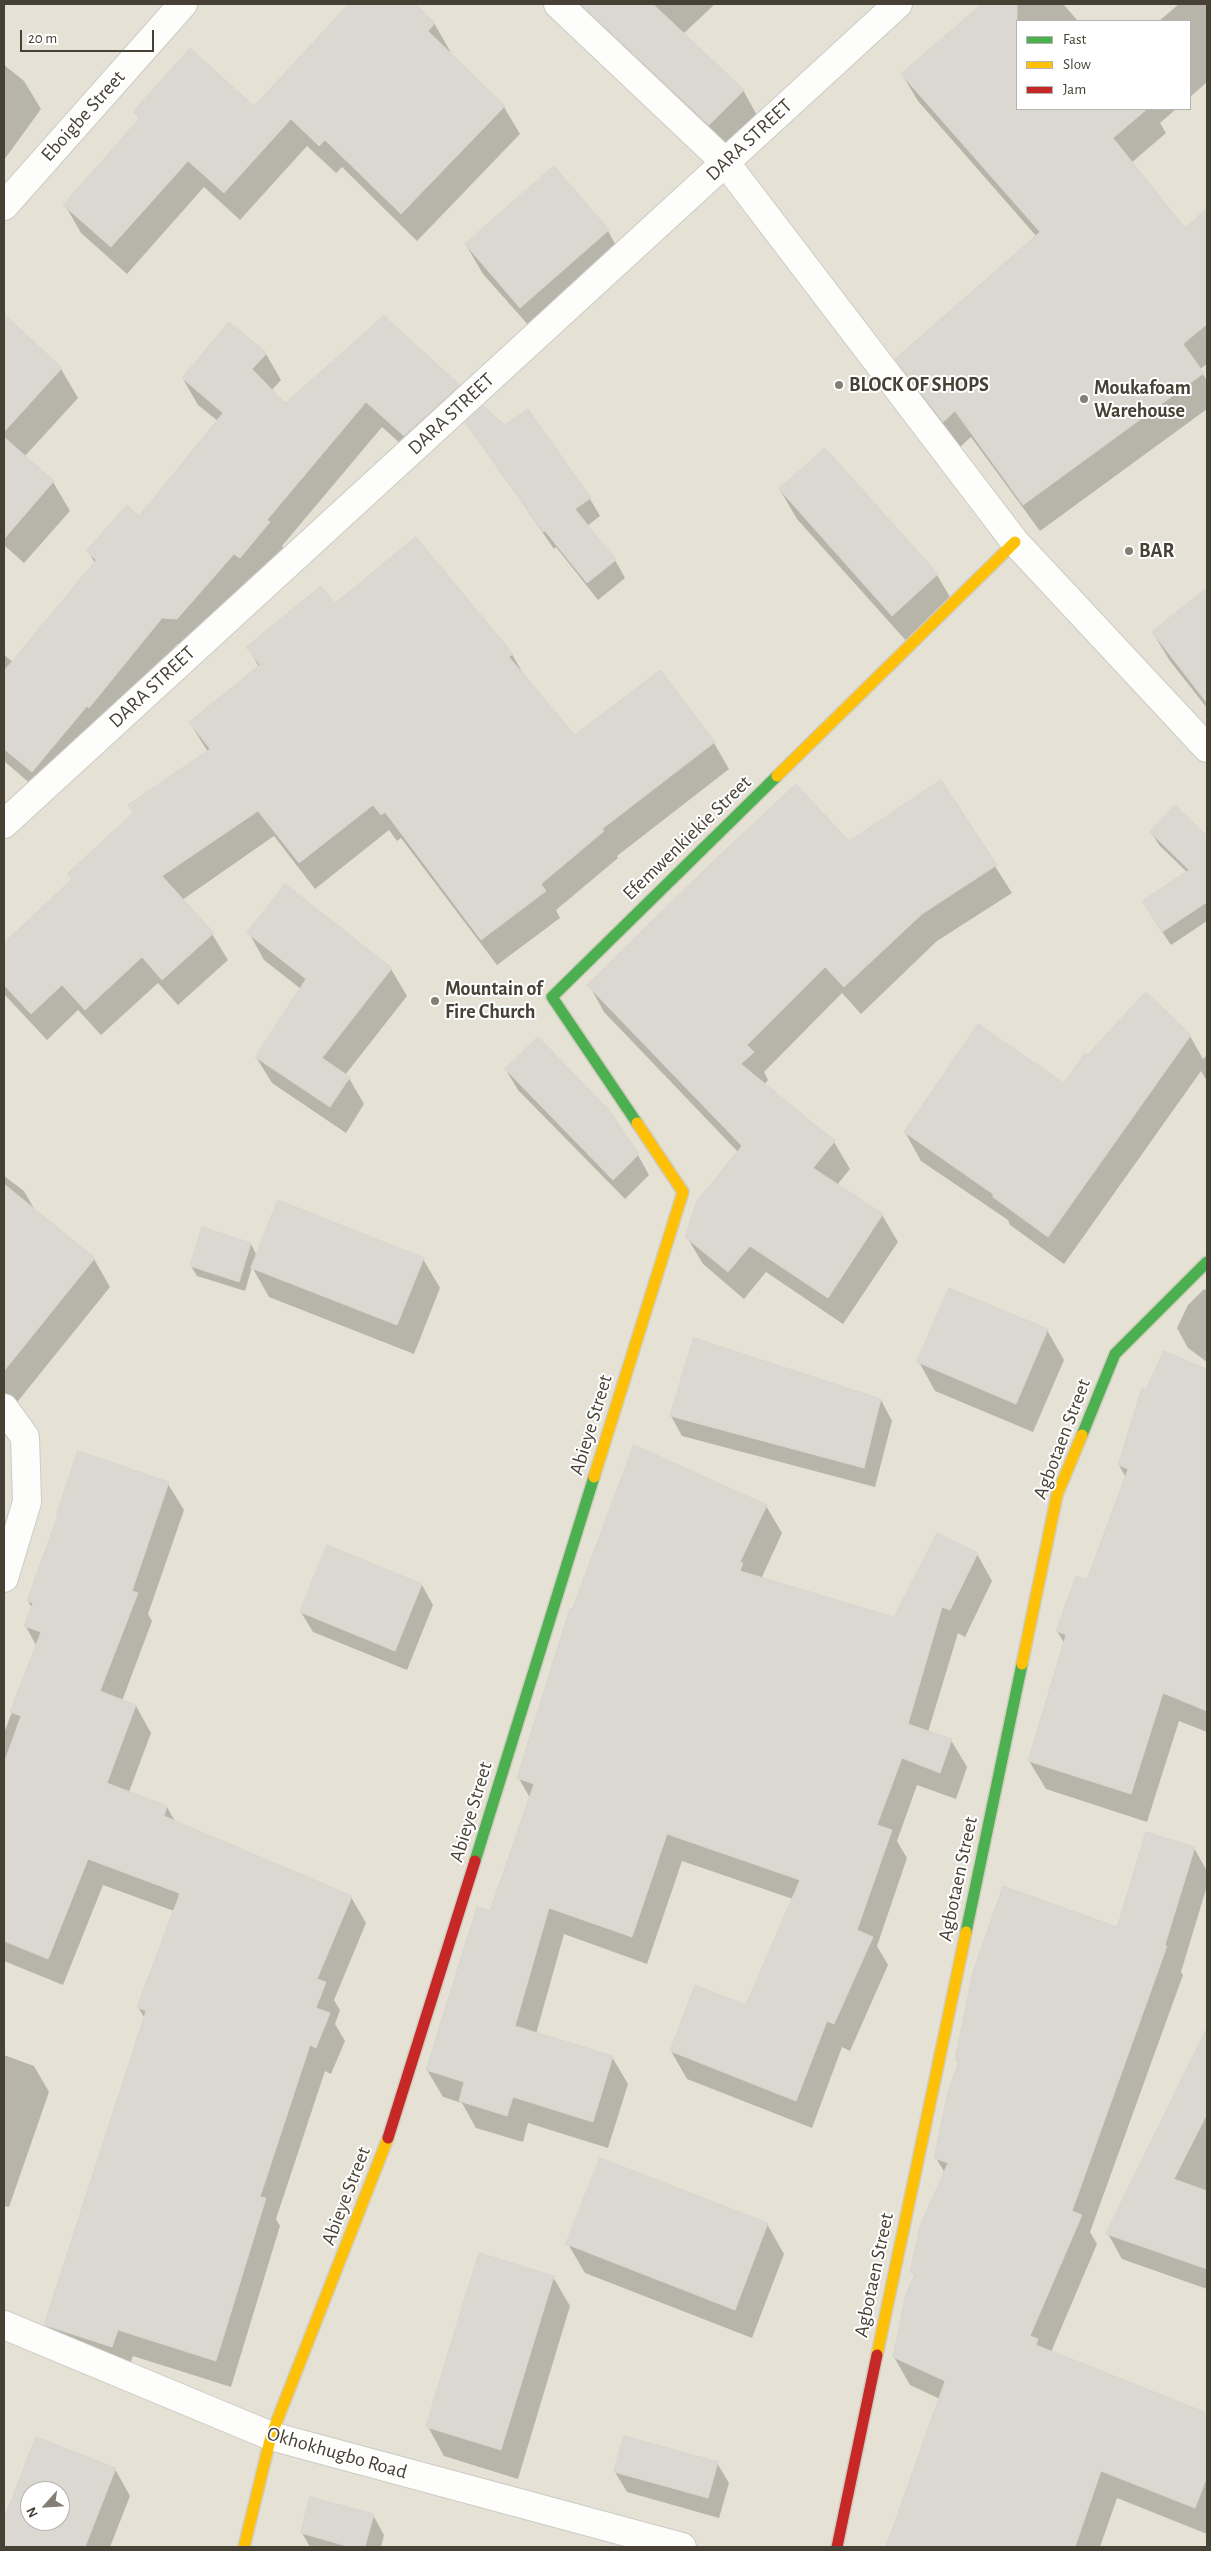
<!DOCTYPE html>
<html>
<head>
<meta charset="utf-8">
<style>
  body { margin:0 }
  #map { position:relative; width:1211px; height:2551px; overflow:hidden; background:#f0efe8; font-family:"Alegreya Sans",sans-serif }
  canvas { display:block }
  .frame { position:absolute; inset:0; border:5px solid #464134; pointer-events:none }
  .legend { position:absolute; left:1016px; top:20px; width:175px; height:90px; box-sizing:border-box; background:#fff; border:1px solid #b5b3ae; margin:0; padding:6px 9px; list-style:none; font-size:15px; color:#464134 }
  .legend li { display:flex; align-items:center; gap:10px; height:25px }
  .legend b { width:25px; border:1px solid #b5b3ae }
  .north { position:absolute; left:20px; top:2481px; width:50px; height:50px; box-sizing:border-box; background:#fff; border:1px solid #b5b3ae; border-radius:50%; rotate:244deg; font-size:14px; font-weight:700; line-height:20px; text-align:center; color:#464134 }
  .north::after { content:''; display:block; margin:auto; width:18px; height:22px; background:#827e73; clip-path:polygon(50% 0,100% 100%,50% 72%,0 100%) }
  .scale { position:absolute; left:20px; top:30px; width:134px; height:22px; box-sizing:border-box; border:2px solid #464134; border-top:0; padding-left:6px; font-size:15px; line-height:18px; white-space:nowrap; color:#464134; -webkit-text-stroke:4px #fff; paint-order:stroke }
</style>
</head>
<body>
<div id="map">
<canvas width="1211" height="2551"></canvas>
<div class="frame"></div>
<ul class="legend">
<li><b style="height:6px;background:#4caf50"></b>Fast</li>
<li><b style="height:6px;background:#ffc107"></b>Slow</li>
<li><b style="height:6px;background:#c62828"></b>Jam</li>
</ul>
<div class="north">N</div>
<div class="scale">20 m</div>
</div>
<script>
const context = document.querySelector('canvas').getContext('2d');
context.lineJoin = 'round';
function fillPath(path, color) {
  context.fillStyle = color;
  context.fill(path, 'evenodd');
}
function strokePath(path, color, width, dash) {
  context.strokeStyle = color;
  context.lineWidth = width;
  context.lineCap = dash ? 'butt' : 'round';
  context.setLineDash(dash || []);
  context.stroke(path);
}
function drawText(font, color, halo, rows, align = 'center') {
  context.font = font + ' "Alegreya Sans",sans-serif';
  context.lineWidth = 4;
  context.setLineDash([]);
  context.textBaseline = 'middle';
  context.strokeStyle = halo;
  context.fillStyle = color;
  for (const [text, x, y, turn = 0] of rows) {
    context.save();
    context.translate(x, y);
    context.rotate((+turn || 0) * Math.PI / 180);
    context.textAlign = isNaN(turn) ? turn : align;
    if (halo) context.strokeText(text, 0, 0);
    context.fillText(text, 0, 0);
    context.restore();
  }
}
const residential = new Path2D(`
  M 4,4 L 1207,4 L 1207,2547 L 4,2547 ZM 1017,21 L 1190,21 L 1190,109 L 1017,109 ZM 30,2491 L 60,2491 L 60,2521 L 30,2521 Z`);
const shadow = new Path2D(`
  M 351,4 L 414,4 L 434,23 L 450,51 L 449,53 L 504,107 L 520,134 L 417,241 L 342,167 L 336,173 L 307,146 L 240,220 L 204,187 L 127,274 L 81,233 L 65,205 L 140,120 L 135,112 L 254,107 Z
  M 563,4 L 715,4 L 683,34 L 743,90 L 759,119 L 726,153 Z
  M 984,4 L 1063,4 L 1078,21 L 1017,21 L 1017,109 L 1176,109 L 1160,123 L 1166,133 L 1131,163 L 1185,230 L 1207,210 L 1207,364 L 1200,369 L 1207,381 L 1207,409 L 1040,531 L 971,437 L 959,448 L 912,386 L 897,359 L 1037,237 L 918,101 L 902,74 Z
  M 1179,4 L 1207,4 L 1207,82 L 1190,97 L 1190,21 L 1159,21 Z
  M 4,65 L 24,81 L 41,109 L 4,160 Z
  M 608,231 L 624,260 L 538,336 L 483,274 L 466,245 Z
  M 4,316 L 61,369 L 78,398 L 24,457 L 53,482 L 70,511 L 24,563 L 4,545 Z
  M 229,323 L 266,354 L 281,380 L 271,391 L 285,405 L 459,385 L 474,412 L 420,461 L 382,427 L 282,546 L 284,549 L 255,584 L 250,579 L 192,645 L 177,644 L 104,733 L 47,798 L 4,761 L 4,655 L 13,662 L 95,563 L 88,551 L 140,518 L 218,421 L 198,405 L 183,379 Z
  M 467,423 L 590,499 L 600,516 L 587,526 L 615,560 L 625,578 L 598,600 L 556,547 L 554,549 Z
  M 780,490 L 937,575 L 954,604 L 909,644 L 797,519 Z
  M 1207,590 L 1207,708 L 1170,661 L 1153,633 Z
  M 335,605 L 512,654 L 526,679 L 575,736 L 714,743 L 729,769 L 617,856 L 618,858 L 556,910 L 560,918 L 497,965 L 401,838 L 397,841 L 389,830 L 315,889 L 274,836 L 182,900 L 212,934 L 228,960 L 178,1005 L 158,983 L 101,1035 L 78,1010 L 47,1040 L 4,994 L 4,945 L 73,881 L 69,874 L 208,752 L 190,723 L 259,667 L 248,647 Z
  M 941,782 L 1012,893 L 937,941 L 861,1014 L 842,993 L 764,1072 L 768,1080 L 764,1085 L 834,1142 L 850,1169 L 837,1185 L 882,1215 L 898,1242 L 843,1324 L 766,1272 L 744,1299 L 703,1264 L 687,1237 L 738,1152 L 604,1012 L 589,985 L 849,843 Z
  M 1176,807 L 1207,838 L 1207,921 L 1171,945 L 1151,915 L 1187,872 L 1160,846 L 1151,832 Z
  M 286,886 L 391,969 L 407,996 L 345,1075 L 349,1078 L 364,1104 L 346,1133 L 272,1083 L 256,1057 L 301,989 L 264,960 L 249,933 Z
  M 1190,1036 L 1203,1059 L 1207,1055 L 1207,1081 L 1201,1071 L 1064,1264 L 1010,1225 L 1008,1220 L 921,1161 L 905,1132 L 1064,1084 L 1087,1056 Z
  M 506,1070 L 638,1155 L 649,1175 L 625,1199 L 518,1090 Z
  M 4,1176 L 24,1191 L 36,1212 L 94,1259 L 110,1287 L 14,1406 L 4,1399 Z
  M 251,1244 L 257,1256 L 423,1259 L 440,1288 L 414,1354 L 269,1297 L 252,1267 L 245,1291 L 197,1276 L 191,1266 Z
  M 1204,1289 L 1207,1291 L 1207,1362 L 1188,1348 L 1177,1328 L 1188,1305 Z
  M 1047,1330 L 1064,1360 L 1033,1432 L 935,1391 L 919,1362 Z
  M 1165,1352 L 1207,1371 L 1207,1732 L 1179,1721 L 1147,1822 L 1046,1789 L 1029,1761 L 1065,1644 L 1057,1631 L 1088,1582 L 1126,1478 L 1119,1465 L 1147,1391 Z
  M 881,1400 L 892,1421 L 875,1487 L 682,1436 L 671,1416 Z
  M 168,1484 L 184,1510 L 148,1614 L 152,1621 L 122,1701 L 136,1706 L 151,1733 L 129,1792 L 167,1807 L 176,1823 L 351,1897 L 366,1923 L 334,2000 L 340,2010 L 335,2024 L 345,2041 L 331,2074 L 325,2071 L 276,2219 L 280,2226 L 231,2387 L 133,2356 L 127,2373 L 61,2351 L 45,2324 L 145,2019 L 138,2007 L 174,1911 L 103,1885 L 63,1985 L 4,1961 L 4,1733 L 37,1647 L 25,1625 L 32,1608 L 28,1601 Z
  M 766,1506 L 782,1533 L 761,1579 L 895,1619 L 977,1554 L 992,1581 L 965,1637 L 958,1633 L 928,1732 L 951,1740 L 967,1767 L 956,1799 L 917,1785 L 897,1841 L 907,1858 L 877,1946 L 888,1965 L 850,2051 L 842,2047 L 812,2128 L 687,2079 L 671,2051 L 695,1987 L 746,2007 L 793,1899 L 682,1861 L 647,1964 L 564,1934 L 536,2034 L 612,2057 L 628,2084 L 608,2148 L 528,2123 L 523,2142 L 476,2128 L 462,2103 L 443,2097 L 427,2070 L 491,1912 L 530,1798 L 518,1777 L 573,1610 Z
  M 422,1585 L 433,1605 L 407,1670 L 313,1632 L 301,1612 Z
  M 1194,1848 L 1207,1871 L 1207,1886 L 1181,1972 L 1183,1975 L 1090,2232 L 1097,2244 L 1051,2352 L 1207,2414 L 1207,2534 L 1117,2498 L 1100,2547 L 888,2547 L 940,2399 L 910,2385 L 894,2357 L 915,2277 L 912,2272 L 945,2173 L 936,2158 L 959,2064 L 956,2059 L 1117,1929 Z
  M 1207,2031 L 1207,2289 L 1122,2259 L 1108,2234 Z
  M 4,2055 L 34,2066 L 49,2092 L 9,2207 L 4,2206 Z
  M 767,2224 L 784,2254 L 752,2338 L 585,2273 L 568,2244 Z
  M 553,2277 L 570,2306 L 518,2479 L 444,2456 L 428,2427 Z
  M 37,2438 L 115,2469 L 130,2496 L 110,2547 L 4,2547 L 4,2523 ZM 30,2491 L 60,2491 L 60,2521 L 30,2521 Z
  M 717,2463 L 729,2483 L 719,2518 L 627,2492 L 615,2472 Z
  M 373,2515 L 384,2535 L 381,2547 L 310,2547 L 302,2533 Z`);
const building = new Path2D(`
  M 349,4 L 415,4 L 435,23 L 428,31 L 505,106 L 401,214 L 325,140 L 319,146 L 291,119 L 224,193 L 188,161 L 111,247 L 63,205 L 140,118 L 133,112 L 190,48 L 254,106 Z
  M 580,4 L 653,4 L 744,90 L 709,125 Z
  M 982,4 L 1017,4 L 1017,109 L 1147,109 L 1113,138 L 1185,228 L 1207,208 L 1207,324 L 1183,344 L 1204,373 L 1023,505 L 955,411 L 943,422 L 895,359 L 1040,232 L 901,74 Z
  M 554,166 L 609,230 L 520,308 L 465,244 Z
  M 4,314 L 62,368 L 4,432 Z
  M 384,316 L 460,385 L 404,436 L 366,402 L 267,520 L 270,522 L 240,558 L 234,554 L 177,619 L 162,618 L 89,708 L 87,706 L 32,772 L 4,749 L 4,671 L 96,560 L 86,551 L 127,505 L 139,516 L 223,413 L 182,378 L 229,322 L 267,353 L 252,369 L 285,403 Z
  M 483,406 L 505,425 L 528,409 L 591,498 L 575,509 L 616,560 L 587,583 L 545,531 L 543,532 L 465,422 Z
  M 4,437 L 54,481 L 4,539 Z
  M 825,448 L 938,574 L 892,616 L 779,489 Z
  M 416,537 L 513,654 L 509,657 L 575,735 L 660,670 L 715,742 L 602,829 L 604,831 L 541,884 L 546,891 L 481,940 L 385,812 L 381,815 L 373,805 L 299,863 L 258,811 L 162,876 L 214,933 L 162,980 L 142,957 L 85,1010 L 62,985 L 31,1014 L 4,985 L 4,943 L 72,879 L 67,874 L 133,813 L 128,805 L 210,749 L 189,722 L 260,665 L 246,647 L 321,586 L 335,603 Z
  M 1207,588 L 1207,703 L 1152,632 Z
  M 941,780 L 997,865 L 922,914 L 844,987 L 825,967 L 747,1045 L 754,1052 L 741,1064 L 835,1141 L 813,1168 L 883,1214 L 828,1298 L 750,1246 L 728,1272 L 685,1237 L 697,1201 L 742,1146 L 587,985 L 706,868 L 796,784 L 849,841 Z
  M 1175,805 L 1207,836 L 1207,902 L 1162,932 L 1142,901 L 1189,870 L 1150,832 Z
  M 285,884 L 392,968 L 322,1058 L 350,1077 L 330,1107 L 255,1057 L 306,979 L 247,933 Z
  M 1146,992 L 1191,1035 L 1048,1237 L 993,1197 L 993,1194 L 904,1132 L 978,1024 L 1064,1083 L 1085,1053 L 1087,1055 Z
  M 538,1037 L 608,1109 L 639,1154 L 613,1180 L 505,1069 Z
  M 4,1184 L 95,1258 L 4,1371 Z
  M 278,1200 L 424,1258 L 397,1325 L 251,1268 Z
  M 202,1227 L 251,1243 L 239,1282 L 190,1266 Z
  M 949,1288 L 1048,1329 L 1016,1404 L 917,1362 Z
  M 694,1338 L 881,1399 L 864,1468 L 670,1416 Z
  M 1164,1351 L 1207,1369 L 1207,1711 L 1163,1693 L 1131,1794 L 1028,1761 L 1066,1635 L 1056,1631 L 1076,1576 L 1087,1580 L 1128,1469 L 1118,1465 L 1142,1388 L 1146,1389 Z
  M 634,1445 L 767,1505 L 740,1562 L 743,1563 L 740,1571 L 894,1617 L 937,1533 L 978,1553 L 950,1610 L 942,1607 L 908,1724 L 952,1739 L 940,1773 L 902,1758 L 877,1825 L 892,1830 L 857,1930 L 873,1937 L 834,2024 L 827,2021 L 796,2101 L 670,2051 L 695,1985 L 746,2005 L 800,1880 L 667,1834 L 632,1937 L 549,1908 L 515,2026 L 613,2056 L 593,2122 L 513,2097 L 507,2116 L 459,2101 L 464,2082 L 426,2070 L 477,1907 L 490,1911 L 534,1784 L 517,1778 L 570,1608 L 572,1609 Z
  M 78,1451 L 169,1482 L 132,1591 L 138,1593 L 100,1691 L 136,1705 L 107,1783 L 167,1806 L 164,1816 L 352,1896 L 317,1979 L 326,1982 L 316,2008 L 330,2013 L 316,2048 L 310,2045 L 260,2197 L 266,2198 L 216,2361 L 118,2330 L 112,2347 L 44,2325 L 146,2011 L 137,2007 L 179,1896 L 179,1893 L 88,1859 L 48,1959 L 4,1941 L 4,1763 L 21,1716 L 10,1712 L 41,1632 L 24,1626 L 33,1603 L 27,1601 L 58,1515 L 57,1514 Z
  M 327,1545 L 422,1584 L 395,1651 L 300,1612 Z
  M 1146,1832 L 1195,1847 L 1165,1945 L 1167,1946 L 1072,2211 L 1082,2215 L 1030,2336 L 1038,2339 L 1036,2345 L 1207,2413 L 1207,2477 L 1195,2508 L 1101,2471 L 1075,2547 L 886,2547 L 945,2381 L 893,2357 L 906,2294 L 915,2274 L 910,2272 L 920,2226 L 948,2163 L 934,2158 L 948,2092 L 959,2061 L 955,2059 L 973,1972 L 1003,1886 L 1117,1927 Z
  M 1207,2028 L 1207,2114 L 1174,2179 L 1207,2191 L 1207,2269 L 1106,2234 Z
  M 600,2158 L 768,2223 L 735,2310 L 566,2244 Z
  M 479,2253 L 554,2276 L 501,2450 L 426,2427 Z
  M 624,2436 L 718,2462 L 708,2498 L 614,2472 Z
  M 36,2437 L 116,2468 L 85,2547 L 4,2547 L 4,2520 ZM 30,2491 L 60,2491 L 60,2521 L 30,2521 Z
  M 310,2497 L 374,2514 L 365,2547 L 350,2547 L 301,2533 Z`);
const street = new Path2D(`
  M 558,4 L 725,162 L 1015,542 L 1207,748
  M 4,206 L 183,4
  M 4,824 L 898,4
  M 4,1408 L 25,1437 L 27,1502 L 4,1578
  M 4,2325 L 271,2436 L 682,2547`);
const fast = new Path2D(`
  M 637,1123 L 552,997 L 777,776
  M 1082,1435 L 1115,1354 L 1207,1262
  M 475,1861 L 594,1477
  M 966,1932 L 1022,1664`);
const slow = new Path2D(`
  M 777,776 L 1015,542
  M 594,1477 L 683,1192 L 637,1123
  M 1022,1664 L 1057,1495 L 1082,1435
  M 877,2355 L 966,1932
  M 244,2547 L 271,2436 L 388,2138`);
const jam = new Path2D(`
  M 388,2138 L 475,1861
  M 837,2547 L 877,2355`);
const markers = [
  [839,385,5,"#827e73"],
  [1084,399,5,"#827e73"],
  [1129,551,5,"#827e73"],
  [435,1001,5,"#827e73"]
];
const streetNames = [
  ["Eboigbe Street",83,116,-48],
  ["DARA STREET",749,140,-43],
  ["DARA STREET",451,414,-43],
  ["DARA STREET",152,687,-43],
  ["Efemwenkiekie Street",687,838,-44],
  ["Abieye Street",591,1425,-73],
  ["Agbotaen Street",1062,1439,-69],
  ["Abieye Street",471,1812,-73],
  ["Agbotaen Street",958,1879,-78],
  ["Abieye Street",346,2196,-69],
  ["Agbotaen Street",874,2275,-78],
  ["Okhokhugbo Road",337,2453,16]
];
const poiNames = [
  ["BLOCK OF SHOPS",849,385],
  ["Moukafoam",1094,388],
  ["Warehouse",1094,411],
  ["BAR",1139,551],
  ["Mountain of",445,989],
  ["Fire Church",445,1012]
];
fillPath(residential, '#e5e2d5');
fillPath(shadow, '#0003');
fillPath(building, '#dad8d1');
strokePath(building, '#d8d6ce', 1);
strokePath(street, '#cccbc4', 30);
strokePath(fast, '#d0cdbf', 14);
strokePath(slow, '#d0cdbf', 14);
strokePath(jam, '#d0cdbf', 14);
strokePath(street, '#fdfdfc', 28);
strokePath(fast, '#4caf50', 11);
strokePath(slow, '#ffc107', 11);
strokePath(jam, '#c62828', 11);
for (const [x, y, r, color] of markers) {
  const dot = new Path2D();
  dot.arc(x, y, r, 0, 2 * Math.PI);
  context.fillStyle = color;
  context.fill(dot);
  strokePath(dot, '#fff', 2);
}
drawText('20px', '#464134', '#fff', streetNames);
drawText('bold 20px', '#464134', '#fff', poiNames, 'left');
</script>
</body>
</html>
